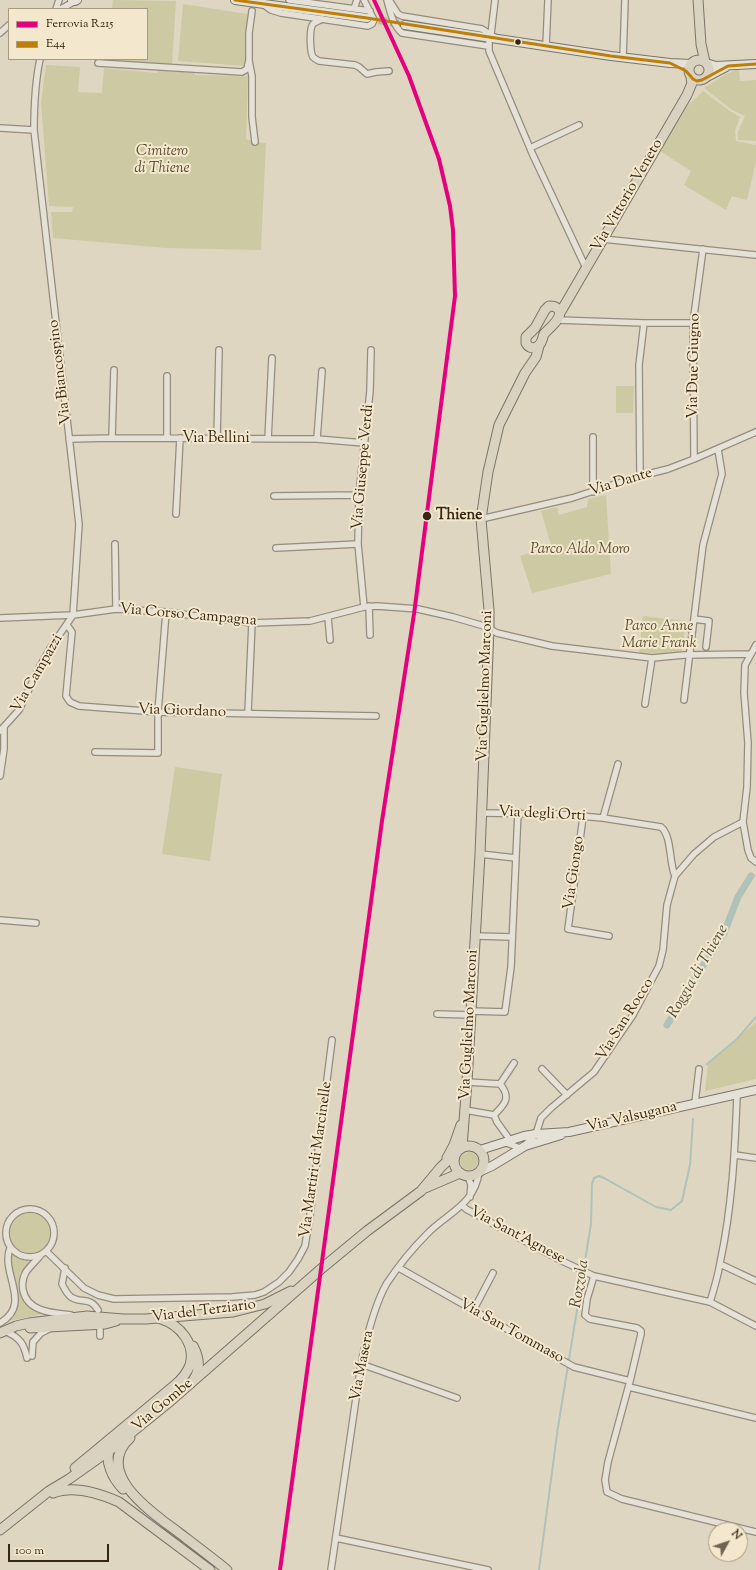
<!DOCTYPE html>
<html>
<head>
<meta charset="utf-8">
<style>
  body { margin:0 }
  #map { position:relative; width:756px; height:1570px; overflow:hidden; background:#dfd6c1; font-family:"Sorts Mill Goudy",serif }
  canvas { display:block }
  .legend { position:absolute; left:8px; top:8px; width:140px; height:52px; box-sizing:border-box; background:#f3e8ce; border:1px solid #a79a83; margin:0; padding:5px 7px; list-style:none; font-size:12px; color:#352512 }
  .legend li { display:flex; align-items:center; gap:8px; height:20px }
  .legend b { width:20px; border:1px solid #a79a83 }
  .north { position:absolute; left:708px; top:1522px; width:40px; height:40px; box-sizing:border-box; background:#f3e8ce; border:1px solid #a79a83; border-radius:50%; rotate:50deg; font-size:11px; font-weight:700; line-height:16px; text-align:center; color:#352512 }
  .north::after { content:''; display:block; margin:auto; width:14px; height:18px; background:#70634f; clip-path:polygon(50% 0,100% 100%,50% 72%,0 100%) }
  .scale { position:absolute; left:8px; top:1544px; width:101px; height:18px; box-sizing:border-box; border:2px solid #352512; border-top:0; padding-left:5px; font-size:12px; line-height:14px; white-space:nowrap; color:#352512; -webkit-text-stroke:3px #f3e8ce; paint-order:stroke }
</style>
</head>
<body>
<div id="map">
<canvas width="756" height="1570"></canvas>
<ul class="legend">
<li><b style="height:5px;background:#e5007d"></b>Ferrovia R215</li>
<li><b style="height:5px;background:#bd7f05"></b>E44</li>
</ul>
<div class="north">N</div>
<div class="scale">100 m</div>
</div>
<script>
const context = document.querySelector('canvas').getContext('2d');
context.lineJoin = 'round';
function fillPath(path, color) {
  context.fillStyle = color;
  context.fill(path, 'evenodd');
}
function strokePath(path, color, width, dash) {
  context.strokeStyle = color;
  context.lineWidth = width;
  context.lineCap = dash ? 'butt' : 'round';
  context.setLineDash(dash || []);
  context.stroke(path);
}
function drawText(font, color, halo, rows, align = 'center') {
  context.font = font + ' "Sorts Mill Goudy",serif';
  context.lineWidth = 4;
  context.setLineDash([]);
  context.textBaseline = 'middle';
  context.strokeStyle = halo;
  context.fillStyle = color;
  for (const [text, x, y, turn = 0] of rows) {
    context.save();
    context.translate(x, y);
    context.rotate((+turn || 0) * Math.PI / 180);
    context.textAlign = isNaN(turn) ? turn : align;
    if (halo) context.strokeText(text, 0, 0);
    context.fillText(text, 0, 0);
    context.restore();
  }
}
const green = new Path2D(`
  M 113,0 L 176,1 L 172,65 L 108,60 L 108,59 L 147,59 L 147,9 L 112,9 Z
  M 183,4 L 247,14 L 245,66 L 178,61 Z
  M 46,65 L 80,67 L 78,92 L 102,93 L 104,68 L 157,73 L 158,68 L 195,69 L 195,75 L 248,76 L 246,139 L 255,142 L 266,143 L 261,250 L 166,248 L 53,238 L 51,212 L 72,212 L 73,207 L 49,206 L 41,103 Z
  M 739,69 L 740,81 L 756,80 L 756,141 L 738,140 L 738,132 L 745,116 L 732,110 L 704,88 L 726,74 Z
  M 703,91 L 730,111 L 740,117 L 735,131 L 736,141 L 756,145 L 756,162 L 747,200 L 732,196 L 726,210 L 684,185 L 691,171 L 660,151 L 688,105 L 694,100 Z
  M 616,386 L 634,386 L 633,413 L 616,413 Z
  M 606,495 L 611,574 L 532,593 L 520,556 L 551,545 L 541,511 L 557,507 L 559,515 L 587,507 L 588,499 Z
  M 643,616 L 686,621 L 682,651 L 664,654 L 639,653 Z
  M 175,767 L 222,774 L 210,861 L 162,854 Z
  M 756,1022 L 756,1079 L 705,1091 L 708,1064 Z
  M460 1161a9 9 0 1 1 18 0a9 9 0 1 1-18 0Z
  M10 1233a20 20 0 1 1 40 0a20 20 0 1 1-40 0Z
  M 12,1254 L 22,1260 L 29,1261 L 29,1263 C 8,1284 20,1303 43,1314 L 9,1321 C 24,1303 17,1290 13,1269 C 12,1264 10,1258 12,1254 Z`);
const stream = new Path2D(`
  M 707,1064 L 737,1039 L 756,1017
  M 539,1570 L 558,1427 L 591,1224 L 592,1184 L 594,1178 L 599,1176 L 604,1178 L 656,1207 L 671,1210 L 682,1201 L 690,1165 L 693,1119`);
const canal = new Path2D(`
  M 667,1025 L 695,978 L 724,933 L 738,897 L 751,876`);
const secondaryTunnel = new Path2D(`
  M 367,18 L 405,25`);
const street = new Path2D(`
  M 289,0 L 370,11
  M 387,0 C 390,11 393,26 402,33 L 488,46
  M 389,0 L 398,14 L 402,16 L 482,29 L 496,38
  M 264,5 L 271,10 L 281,13 L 368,26 L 372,24 L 374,20 L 364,0
  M 56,9 L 59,0
  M 61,9 L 75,1
  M 354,9 L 357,0
  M 322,19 C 319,21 315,22 313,24 C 309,29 310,52 313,57 C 315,59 317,60 319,61 L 355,65 L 359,67 L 367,74 L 376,72 L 389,71
  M 0,33 L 9,25
  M 491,34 L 495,0
  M 489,38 L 489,51 L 532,153 L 586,268
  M 546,46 L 548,0
  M 623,58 L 625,0
  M 249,61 L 252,76 L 252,117 L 255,142
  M 98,63 L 242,72 L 247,69 L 249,60 L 249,33 L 252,11
  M 0,128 L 34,130
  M 530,148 L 579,125
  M 603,239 L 756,255
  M 557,320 L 644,323 L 693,323
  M 112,438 L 114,370
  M 167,438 L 167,376
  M 69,439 L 112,438 L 317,439 L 364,443
  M 217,439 L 219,350
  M 268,439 L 272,358
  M 317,439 L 322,371
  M 694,459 L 693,323 L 703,249
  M 640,476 L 639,365 L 644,323
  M 593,492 L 593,437
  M 274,496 L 359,495
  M 176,514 L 180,438
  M 481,519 L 572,498 L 640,476 L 668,469 L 694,459 L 756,432
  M 115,544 L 116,609
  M 276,548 L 358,544
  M 369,606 L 370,635
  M 364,607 L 358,544 L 359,495 L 370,391 L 371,350
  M 328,617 L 330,640
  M 0,618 L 73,615 L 116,609 L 166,612 L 252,623 L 310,621 L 364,607 L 377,606 L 418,609 L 453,617 L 484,626 L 497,633 L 552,646 L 652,658 L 684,655 L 750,654
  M 694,619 L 709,621 L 706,647
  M 67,625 L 72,632 L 66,696 L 70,702 L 79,706 L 158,712 L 376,716
  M 756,645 L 745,665 L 744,693 L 748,743 L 747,787 L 743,822 L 748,850 L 751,858 L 756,862
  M 684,700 L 703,545 L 722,474 L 718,449
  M 645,704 L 652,658
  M 248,713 L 252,623
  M 0,731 L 19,710 L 39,668 L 51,647 L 73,615 L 79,524 L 34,130 C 34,106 35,83 40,59
  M 95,752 L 158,753 L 158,712 L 166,612
  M 0,776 L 4,749 L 4,727
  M 482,813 L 556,814 L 603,818 L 661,827 C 672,836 669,863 675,876
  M 583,817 L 568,929 L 609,936
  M 603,818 L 618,764
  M 480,854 L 516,858
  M 0,920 L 36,923
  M 476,936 L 512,937
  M 471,1011 L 505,1012 L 511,967 L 518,812
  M 437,1014 L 471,1015
  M 542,1069 L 567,1095
  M 467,1082 L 500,1084 C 512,1098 504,1105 494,1115
  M 500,1084 L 514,1063
  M 695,1103 L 699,1069
  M 465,1110 L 494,1115
  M 494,1115 L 497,1122 L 510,1140
  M 504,1142 L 520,1148
  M 526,1144 L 536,1134 L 541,1118 L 551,1108 L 594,1072 L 633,1015 L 659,966 L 663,950 L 667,905 L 675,876 L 694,854 L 714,837 L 743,822
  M 735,1155 L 756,1158
  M 468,1176 L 471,1185 L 470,1197
  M 462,1205 L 466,1209 L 562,1261 L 594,1276 L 710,1302 L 756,1326
  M6 1233a24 24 0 1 1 48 0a24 24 0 1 1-48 0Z
  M 46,1251 L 84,1288 L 98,1295 L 114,1299 L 232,1297 L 255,1295 L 264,1292 L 279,1282 L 289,1272 L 298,1259 L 305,1246 L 310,1215 L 332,1040
  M 40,1256 C 36,1261 30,1266 26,1272 C 23,1277 22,1284 23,1290 C 27,1312 53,1313 71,1315
  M 720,1264 L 756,1281
  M 65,1268 L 62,1284 C 64,1288 67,1294 71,1297 C 81,1304 90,1296 98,1310
  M 399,1268 L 574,1367 L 630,1381
  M 594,1276 L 587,1299 L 585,1315 L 590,1319 L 637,1328 L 641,1331 L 641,1334 L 630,1381 L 608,1462 L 605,1480 L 607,1492 L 622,1499 L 756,1532
  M 710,1302 C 714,1289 718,1276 720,1263 C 732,1208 735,1151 737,1095
  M 473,1311 L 493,1273
  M 0,1323 C 33,1304 0,1273 10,1248
  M 7,1332 C 20,1338 24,1344 27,1358
  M 100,1336 L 100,1330
  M 32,1356 L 33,1342 L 41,1333 L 49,1329
  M 361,1364 L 457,1398
  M 629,1387 L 756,1418
  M 336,1538 L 488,1570
  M 331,1570 L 361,1364 C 366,1340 374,1305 387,1283 C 399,1265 413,1248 428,1233 C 448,1213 475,1204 479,1172`);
const secondary = new Path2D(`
  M 72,0 L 75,1 L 77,0
  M 235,0 L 367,18
  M 405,25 L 611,56 L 670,63 L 691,64
  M 706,63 L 716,66 L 756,64
  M 707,77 L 726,67
  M 480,1150 L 524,1136 L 536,1134 L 569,1132 L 756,1090
  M 481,1171 L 492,1166 L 525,1146 L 561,1135`);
const primary = new Path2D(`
  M 698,0 L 701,44 L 705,62
  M689 70a10 10 0 1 1 20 0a10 10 0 1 1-20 0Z
  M 549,306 C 553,306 555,306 558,309 C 565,317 549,328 544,334 C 542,339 542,345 536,347 C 532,349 528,347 526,343 L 526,337 L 535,328 L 545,310 Z
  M 560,313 L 687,95 L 692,83 L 691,77
  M454 1161a15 15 0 1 1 30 0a15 15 0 1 1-30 0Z
  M 462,1147 L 467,1082 L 480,854 L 489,629 L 489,610 L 481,519 L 488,472 L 499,425 L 525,373 L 536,357 L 539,346
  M 447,1158 L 454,1145 L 461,1125
  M 425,1188 L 460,1173
  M 30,1328 L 105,1324 L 116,1321
  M 0,1333 L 16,1326 L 29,1323 L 87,1316 L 123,1319 L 146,1319 L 233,1312 L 265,1304 L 291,1291
  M 193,1346 C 199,1357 201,1368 194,1379
  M 130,1438 C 92,1473 154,1514 178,1532 C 195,1545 211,1557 227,1570
  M 111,1446 C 103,1460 113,1479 123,1489
  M 75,1468 L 175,1385 C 181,1380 187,1373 190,1365 C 196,1344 180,1325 161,1319
  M 53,1493 C 74,1485 99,1493 119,1502 L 210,1570
  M 0,1530 L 49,1491 L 69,1479 L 110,1450 L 168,1403 L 321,1269 L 367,1231 L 421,1191 L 441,1167 L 456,1153`);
const bus1 = new Path2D(`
  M 235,0 L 367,18 L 611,56 L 670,63 L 686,71 L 693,79 L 697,81 L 702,80 L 728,66 L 756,64`);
const rail1 = new Path2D(`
  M 280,1570 L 382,821 L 414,614 L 455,296 L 453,230 L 450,206 L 439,159 L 409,76 L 374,0`);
const markers = [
  [518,42,3.5,"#352512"],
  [427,516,5,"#352512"]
];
const parkNames = [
  ["Cimitero",162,152],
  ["di Thiene",162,169],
  ["Parco Aldo Moro",580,550],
  ["Parco Anne",659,627],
  ["Marie Frank",659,644]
];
const streetNames = [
  ["Via Vittorio Veneto",628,196,-60],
  ["Via Due Giugno",695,366,-89],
  ["Via Biancospino",61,372,-97],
  ["Via Bellini",216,439],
  ["Via Giuseppe Verdi",364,467,-85],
  ["Via Dante",621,483,-17],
  ["Via Corso Campagna",188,616,5],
  ["Via Campazzi",38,674,-60],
  ["Via Guglielmo Marconi",486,686,-88],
  ["Via Giordano",182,712,2],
  ["Via degli Orti",542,815,3],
  ["Via Giongo",575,873,-82],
  ["Via San Rocco",626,1020,-58],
  ["Via Guglielmo Marconi",470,1025,-87],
  ["Via Valsugana",632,1118,-13],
  ["Via Martiri di Marcinelle",317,1160,-82],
  ["Via Sant'Agnese",517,1236,28],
  ["Via del Terziario",204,1312,-7],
  ["Via San Tommaso",511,1332,29],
  ["Via Masera",363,1366,-79],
  ["Via Gombe",163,1406,-40]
];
const stopNames = [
  ["Thiene",436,516]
];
const waterNames = [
  ["Roggia di Thiene",699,972,-60],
  ["Rozzola",581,1284,-81]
];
fillPath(green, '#cdc9a2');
strokePath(stream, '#afc2b9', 2);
strokePath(canal, '#afc2b9', 7);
strokePath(secondaryTunnel, '#bdb39e', 8, [8, 4]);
strokePath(street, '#948c7e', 8);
strokePath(secondary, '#7b7467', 10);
strokePath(primary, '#7b7467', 11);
strokePath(street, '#e6e1d6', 5.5);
strokePath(secondary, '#e6e1d6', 8);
strokePath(primary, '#dad2c1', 9);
strokePath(bus1, '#bd7f05', 3);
strokePath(rail1, '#e5007d', 4);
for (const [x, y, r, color] of markers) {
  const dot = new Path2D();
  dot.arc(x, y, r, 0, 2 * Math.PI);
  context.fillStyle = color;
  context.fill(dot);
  strokePath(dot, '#f3e8ce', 1.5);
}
drawText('italic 15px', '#574b30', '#f3e8ce', parkNames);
drawText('15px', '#352512', '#f3e8ce', streetNames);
drawText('bold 15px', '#352512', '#f3e8ce', stopNames, 'left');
drawText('italic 16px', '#4e4a3b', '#f3e8ce', waterNames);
</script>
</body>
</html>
